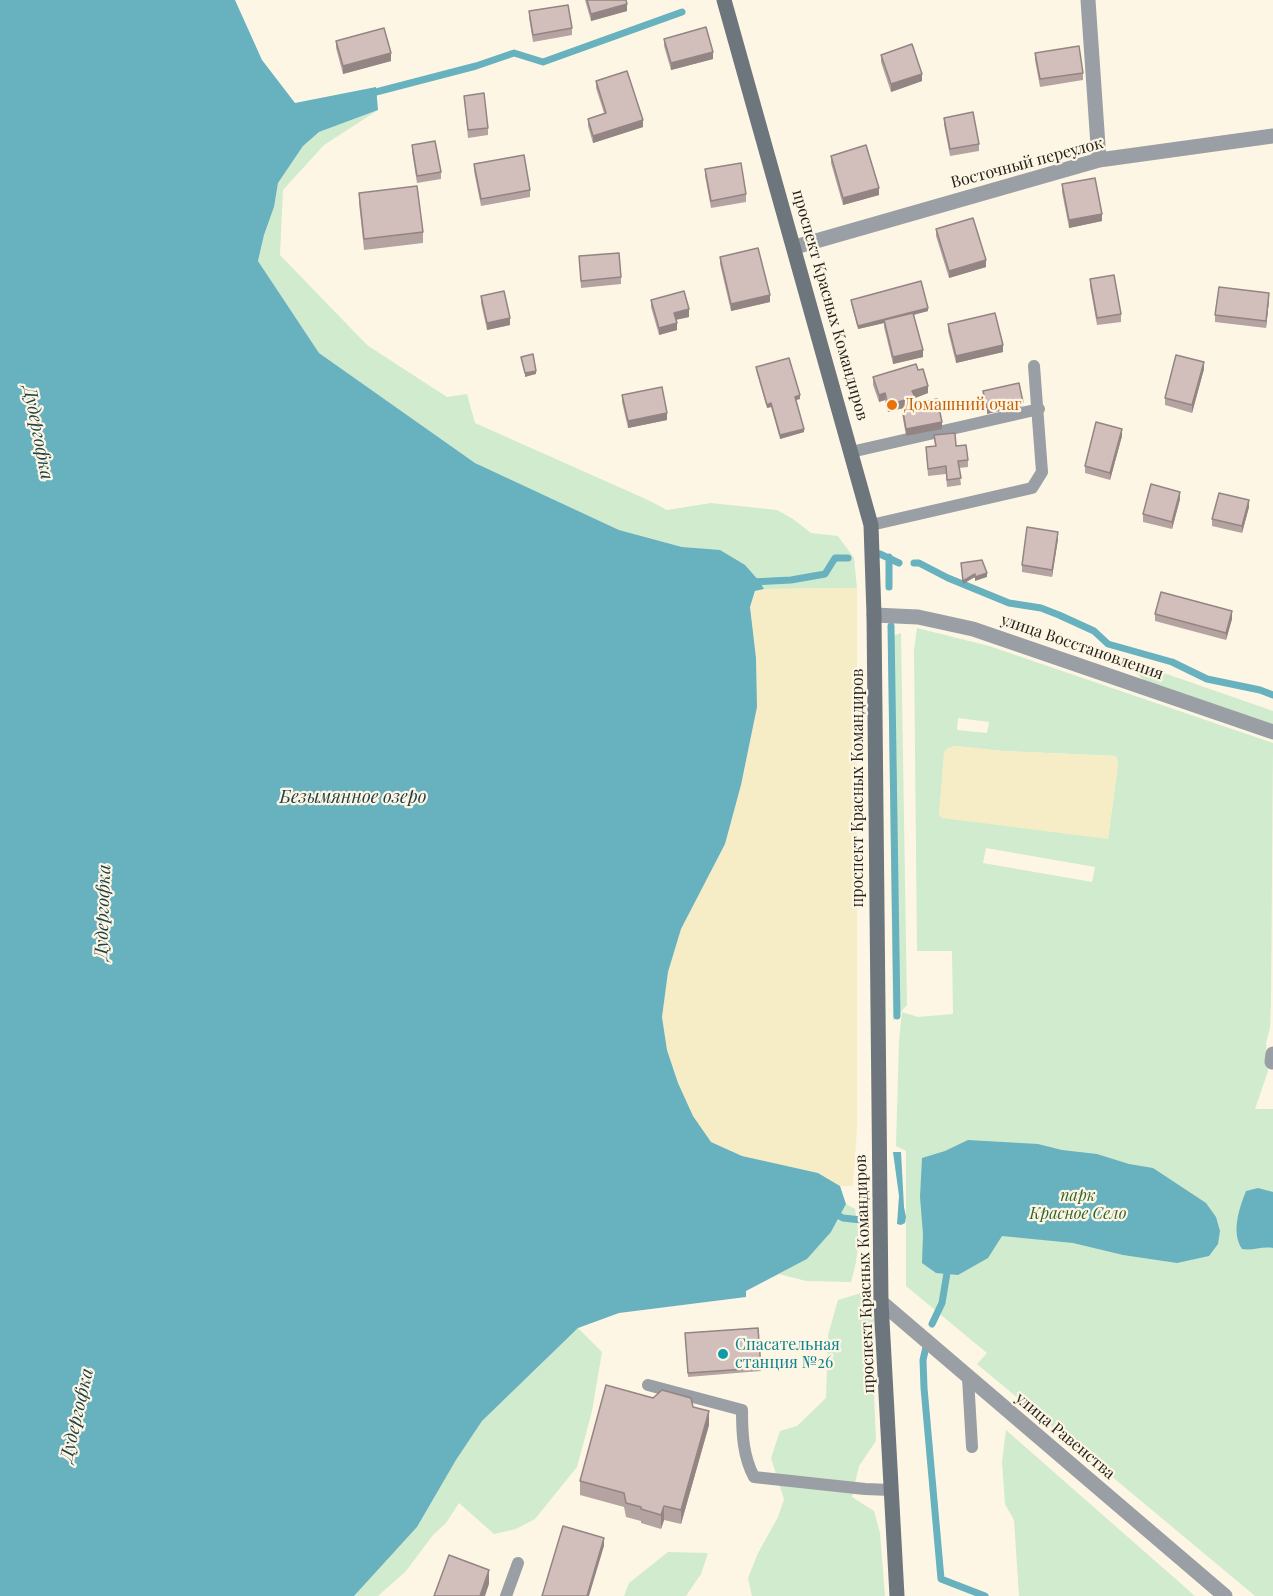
<!DOCTYPE html>
<html>
<head>
<meta charset="utf-8">
<style>
  body { margin:0 }
  canvas { display:block; background:#fdf6e5 }
</style>
</head>
<body>
<canvas width="1273" height="1596"></canvas>
<script>
const context = document.querySelector('canvas').getContext('2d');
context.lineJoin = 'round';
function fillPath(path, color) {
  context.fillStyle = color;
  context.fill(path, 'evenodd');
}
function strokePath(path, color, width, dash) {
  context.strokeStyle = color;
  context.lineWidth = width;
  context.lineCap = dash ? 'butt' : 'round';
  context.setLineDash(dash || []);
  context.stroke(path);
}
function drawText(font, color, halo, rows, align = 'center') {
  context.font = font + ' "Playfair Display",serif';
  context.lineWidth = 4.5;
  context.setLineDash([]);
  context.textBaseline = 'middle';
  context.strokeStyle = halo;
  context.fillStyle = color;
  for (const [text, x, y, turn = 0] of rows) {
    context.save();
    context.translate(x, y);
    context.rotate((+turn || 0) * Math.PI / 180);
    context.textAlign = isNaN(turn) ? turn : align;
    if (halo) context.strokeText(text, 0, 0);
    context.fillText(text, 0, 0);
    context.restore();
  }
}
const green = new Path2D(`
  M 378,110 L 324,145 L 283,190 L 280,255 L 367,345 L 447,397 L 467,394 L 475,423 L 648,500 L 667,510 L 711,503 L 777,510 L 793,519 L 811,533 L 838,536 L 854,558 L 857,588 L 764,589 L 760,582 L 720,551 L 682,547 L 619,530 L 475,463 L 319,353 L 258,261 L 264,235 L 274,207 L 278,183 L 303,146 L 319,132 Z
  M 917,628 L 989,646 L 1273,743 L 1271,1004 L 1270,1028 L 1266,1043 L 1268,1071 L 1255,1109 L 1273,1109 L 1273,1596 L 1255,1596 L 977,1364 L 987,1353 L 906,1286 L 906,1151 L 896,1146 L 899,1040 L 902,1012 L 918,1017 L 953,1014 L 952,951 L 917,951 L 914,650 ZM 958,718 L 989,722 L 987,733 L 957,730 ZM 955,746 L 1002,751 L 1116,756 L 1118,764 L 1108,838 L 939,815 L 945,752 ZM 986,848 L 1095,867 L 1092,882 L 983,863 Z
  M 901,633 L 907,1005 L 893,1021 L 888,638 Z
  M 1118,657 L 1273,711 L 1273,724 L 1145,681 Z
  M 846,1204 L 855,1209 C 860,1237 859,1255 851,1282 L 806,1281 L 779,1274 L 807,1259 L 831,1232 Z
  M 861,1293 L 869,1300 L 877,1326 L 872,1345 L 876,1441 L 859,1466 L 852,1497 L 874,1511 L 880,1533 L 885,1596 L 752,1596 L 748,1578 L 758,1553 L 778,1517 L 784,1499 L 771,1458 L 780,1431 L 797,1426 L 826,1398 L 828,1335 L 838,1300 Z
  M 578,1328 L 602,1352 L 592,1411 L 577,1467 L 535,1519 L 516,1529 L 494,1534 L 459,1503 L 446,1523 L 433,1535 L 406,1571 L 378,1596 L 354,1596 L 417,1527 L 456,1460 L 482,1421 Z
  M 1006,1430 L 1195,1596 L 1019,1596 L 1014,1520 L 1005,1504 L 1002,1462 Z
  M 668,1552 L 708,1553 L 701,1574 L 686,1596 L 624,1596 L 629,1583 Z`);
const sand = new Path2D(`
  M 857,588 L 857,1129 L 853,1186 L 840,1186 L 818,1173 L 742,1156 L 711,1142 L 693,1116 L 678,1083 L 667,1050 L 662,1017 L 668,972 L 681,929 L 725,844 L 741,785 L 757,707 L 756,658 L 750,607 L 756,591 L 764,589 Z
  M 955,746 L 1002,751 L 1116,756 L 1118,764 L 1108,839 L 942,818 L 939,815 L 944,752 L 948,748 Z`);
const water = new Path2D(`
  M 0,0 L 235,0 L 262,60 L 295,103 L 376,87 L 378,110 L 319,132 L 303,146 L 278,183 L 274,207 L 264,235 L 258,261 L 319,353 L 475,463 L 619,530 L 682,547 L 720,550 L 745,565 L 760,582 L 764,589 L 755,591 L 750,607 L 756,658 L 757,707 L 741,785 L 725,844 L 681,929 L 668,972 L 662,1017 L 667,1050 L 678,1083 L 693,1116 L 711,1142 L 742,1156 L 818,1173 L 840,1186 L 846,1204 L 831,1232 L 807,1259 L 746,1291 L 746,1297 L 619,1313 L 578,1328 L 482,1421 L 456,1460 L 417,1527 L 354,1596 L 0,1596 Z
  M 968,1140 L 1038,1144 L 1062,1150 L 1097,1154 L 1129,1164 L 1153,1168 L 1206,1203 L 1216,1217 L 1220,1231 L 1218,1244 L 1209,1256 L 1177,1263 L 1123,1255 L 1073,1243 L 1002,1236 L 988,1258 L 958,1275 L 936,1273 L 922,1263 L 923,1234 L 920,1197 L 922,1158 L 945,1151 Z
  M 893,1152 L 901,1152 L 904,1207 L 906,1217 L 905,1223 L 901,1225 L 897,1224 L 899,1196 Z
  M 1258,1188 L 1273,1192 L 1273,1248 C 1261,1246 1253,1251 1242,1249 C 1231,1232 1239,1209 1246,1191 Z`);
const stream = new Path2D(`
  M 376,92 L 476,66 L 514,53 L 543,62 L 682,12
  M 880,554 L 899,563
  M 914,563 L 919,563 L 948,578 L 1009,603 L 1041,608 L 1059,615 L 1094,631 L 1108,644 L 1172,662 L 1207,679 L 1260,690 L 1273,695
  M 752,582 L 791,580 L 825,574 L 835,558 L 848,558
  M 889,587 L 889,557
  M 891,626 L 897,1016
  M 832,1212 L 843,1218 L 861,1220
  M 932,1324 L 942,1303 L 948,1267
  M 926,1347 L 923,1360 L 924,1388 L 941,1579 L 985,1596`);
const lane = new Path2D(`
  M 851,452 L 1039,409
  M 871,525 L 1032,488 L 1042,472 L 1034,366
  M 968,1378 L 972,1447
  M 648,1385 L 742,1410 C 742,1434 743,1456 754,1477 L 865,1489 L 891,1490
  M 506,1596 L 518,1563`);
const street = new Path2D(`
  M 1088,0 L 1099,160
  M 795,247 L 1099,160 L 1273,136
  M 874,615 L 918,617 L 973,629 L 1273,732
  M 1272,1062 L 1273,1054
  M 881,1302 L 1225,1596`);
const secondary = new Path2D(`
  M 724,0 L 871,525 L 874,615 L 881,1302 L 897,1596`);
const wall = new Path2D(`
  M 585,0 L 626,0 L 627,11 L 591,21 Z
  M 529,11 L 572,28 L 572,35 L 533,42 L 529,18 Z
  M 664,39 L 713,59 L 671,70 L 664,46 Z
  M 336,41 L 391,61 L 343,74 L 336,48 Z
  M 1035,53 L 1083,73 L 1083,80 L 1040,87 L 1035,60 Z
  M 881,55 L 922,81 L 891,92 L 881,62 Z
  M 596,81 L 643,127 L 593,143 L 588,126 L 588,119 L 604,113 L 596,88 Z
  M 464,96 L 488,128 L 488,135 L 468,138 Z
  M 944,118 L 979,144 L 979,151 L 950,156 L 944,125 Z
  M 412,145 L 441,172 L 441,179 L 417,183 L 412,152 Z
  M 831,156 L 879,195 L 843,205 L 831,163 Z
  M 474,164 L 530,190 L 530,197 L 481,206 L 474,171 Z
  M 705,169 L 746,194 L 746,202 L 711,208 L 705,176 Z
  M 1062,184 L 1102,221 L 1069,228 L 1062,192 Z
  M 359,193 L 423,232 L 423,243 L 364,250 L 359,203 Z
  M 936,229 L 986,267 L 949,278 L 936,236 Z
  M 579,256 L 621,277 L 621,284 L 581,288 Z
  M 720,257 L 770,302 L 731,311 L 720,264 Z
  M 1090,279 L 1121,314 L 1121,322 L 1097,325 L 1090,286 Z
  M 481,296 L 510,325 L 487,330 L 481,303 Z
  M 651,300 L 689,317 L 676,320 L 677,330 L 659,335 L 651,307 Z
  M 851,300 L 928,311 L 914,315 L 923,357 L 893,364 L 884,327 L 884,323 L 858,329 L 851,303 Z
  M 1269,300 L 1266,328 L 1215,322 L 1215,315 Z
  M 948,324 L 1003,352 L 956,363 L 948,331 Z
  M 756,367 L 800,399 L 796,400 L 804,432 L 780,439 L 771,407 L 767,408 L 756,370 Z
  M 1204,369 L 1192,413 L 1165,405 L 1165,398 Z
  M 918,370 L 928,393 L 915,398 L 915,404 L 942,429 L 906,436 L 902,413 L 902,408 L 888,412 L 885,400 L 879,402 L 873,385 L 873,377 Z
  M 622,395 L 667,420 L 628,428 L 622,402 Z
  M 934,435 L 956,446 L 968,460 L 968,467 L 959,468 L 961,485 L 947,487 L 946,474 L 928,476 L 926,447 L 935,446 Z
  M 1122,436 L 1110,480 L 1085,473 L 1085,466 Z
  M 1180,499 L 1172,529 L 1143,522 L 1143,514 Z
  M 1249,507 L 1242,533 L 1212,526 L 1212,519 Z
  M 1058,539 L 1052,577 L 1022,572 L 1022,565 Z
  M 1155,614 L 1232,619 L 1226,640 L 1155,621 Z
  M 758,1328 L 761,1371 L 688,1377 L 685,1333 Z
  M 653,1398 L 693,1407 L 709,1425 L 681,1524 L 664,1520 L 661,1529 L 641,1523 L 641,1521 L 626,1517 L 624,1507 L 580,1495 L 580,1481 Z`);
const shadedWall = new Path2D(`
  M 627,4 L 627,11 L 591,21 L 591,14 Z
  M 713,52 L 713,59 L 671,70 L 671,63 Z
  M 391,53 L 391,61 L 343,74 L 343,66 Z
  M 922,74 L 922,81 L 891,92 L 891,84 Z
  M 643,120 L 643,127 L 593,143 L 593,136 Z
  M 879,188 L 879,195 L 843,205 L 843,198 Z
  M 1102,214 L 1102,221 L 1069,228 L 1069,220 Z
  M 986,260 L 986,267 L 949,278 L 949,271 Z
  M 1269,293 L 1269,300 L 1266,328 L 1266,321 Z
  M 770,295 L 770,302 L 731,311 L 731,304 Z
  M 928,308 L 928,311 L 884,322 L 884,320 L 884,323 L 858,329 L 858,326 Z
  M 689,309 L 689,317 L 674,320 L 674,313 Z
  M 510,318 L 510,325 L 487,330 L 487,323 Z
  M 677,323 L 677,330 L 659,335 L 659,328 Z
  M 1003,345 L 1003,352 L 956,363 L 956,356 Z
  M 923,350 L 923,357 L 893,364 L 893,357 Z
  M 1204,362 L 1204,369 L 1192,413 L 1192,405 Z
  M 536,371 L 536,374 L 525,377 L 525,373 Z
  M 928,386 L 928,393 L 915,398 L 915,405 L 888,412 L 888,405 L 912,391 Z
  M 885,393 L 885,400 L 879,402 L 879,395 Z
  M 800,395 L 800,399 L 795,400 L 795,397 Z
  M 1023,402 L 1023,406 L 987,414 L 987,410 Z
  M 771,403 L 771,407 L 767,408 L 767,405 Z
  M 667,413 L 667,420 L 628,428 L 628,421 Z
  M 942,422 L 942,429 L 906,436 L 906,429 Z
  M 804,429 L 804,432 L 780,439 L 780,435 Z
  M 1122,429 L 1122,436 L 1110,480 L 1110,473 Z
  M 1180,492 L 1180,499 L 1172,529 L 1172,522 Z
  M 1249,500 L 1249,507 L 1242,533 L 1242,526 Z
  M 1058,532 L 1058,539 L 1052,577 L 1052,570 Z
  M 987,573 L 987,577 L 975,581 L 975,577 Z
  M 975,574 L 975,577 L 963,584 L 963,581 Z
  M 1232,611 L 1232,619 L 1226,640 L 1226,633 Z
  M 709,1411 L 709,1425 L 681,1524 L 681,1510 Z
  M 664,1506 L 664,1520 L 661,1529 L 661,1515 Z
  M 604,1538 L 604,1546 L 589,1596 L 587,1596 Z
  M 489,1570 L 489,1584 L 485,1596 L 480,1596 Z`);
const building = new Path2D(`
  M 587,0 L 626,0 L 627,4 L 591,14 Z
  M 568,5 L 572,28 L 533,35 L 529,11 Z
  M 706,27 L 713,52 L 671,63 L 664,39 Z
  M 384,28 L 391,53 L 343,66 L 336,41 Z
  M 912,44 L 922,74 L 891,84 L 881,55 Z
  M 1079,46 L 1083,73 L 1040,79 L 1035,53 Z
  M 627,71 L 643,120 L 593,136 L 588,119 L 606,113 L 596,81 Z
  M 484,93 L 488,128 L 468,130 L 464,96 Z
  M 973,112 L 979,144 L 950,149 L 944,118 Z
  M 435,141 L 441,172 L 417,176 L 412,145 Z
  M 866,145 L 879,188 L 843,198 L 831,156 Z
  M 524,155 L 530,190 L 481,199 L 474,164 Z
  M 741,163 L 746,194 L 711,201 L 705,169 Z
  M 1095,178 L 1102,214 L 1069,220 L 1062,184 Z
  M 417,186 L 423,232 L 364,239 L 359,193 Z
  M 973,218 L 986,260 L 949,271 L 936,229 Z
  M 758,248 L 770,295 L 731,304 L 720,257 Z
  M 619,253 L 621,277 L 581,281 L 579,256 Z
  M 1114,275 L 1121,314 L 1097,318 L 1090,279 Z
  M 921,281 L 928,308 L 858,326 L 851,300 Z
  M 1219,287 L 1269,293 L 1266,321 L 1215,315 Z
  M 504,291 L 510,318 L 487,323 L 481,296 Z
  M 684,291 L 689,309 L 674,313 L 677,323 L 659,328 L 651,300 Z
  M 913,313 L 923,350 L 893,357 L 884,320 Z
  M 995,313 L 1003,345 L 956,356 L 948,324 Z
  M 533,354 L 536,371 L 525,373 L 521,357 Z
  M 1176,355 L 1204,362 L 1192,405 L 1165,398 Z
  M 789,358 L 800,395 L 795,397 L 804,429 L 780,435 L 771,403 L 767,405 L 756,367 Z
  M 916,364 L 918,370 L 923,369 L 928,386 L 912,391 L 915,397 L 888,405 L 885,393 L 879,395 L 873,377 Z
  M 1019,383 L 1023,402 L 987,410 L 983,391 Z
  M 662,387 L 667,413 L 628,421 L 622,395 Z
  M 937,399 L 942,422 L 906,429 L 902,406 Z
  M 1096,422 L 1122,429 L 1110,473 L 1085,466 Z
  M 955,433 L 956,446 L 966,445 L 968,460 L 958,461 L 961,478 L 947,480 L 946,466 L 928,469 L 926,447 L 936,446 L 934,435 Z
  M 1151,484 L 1180,492 L 1172,522 L 1143,514 Z
  M 1219,493 L 1249,500 L 1242,526 L 1212,519 Z
  M 1027,527 L 1058,532 L 1052,570 L 1022,565 Z
  M 982,560 L 987,573 L 975,577 L 975,574 L 963,581 L 961,563 Z
  M 1161,592 L 1232,611 L 1226,633 L 1155,614 Z
  M 758,1328 L 761,1368 L 688,1373 L 685,1333 Z
  M 606,1385 L 653,1398 L 662,1390 L 691,1398 L 693,1407 L 709,1411 L 681,1510 L 664,1506 L 661,1515 L 641,1509 L 641,1507 L 626,1503 L 624,1493 L 580,1481 Z
  M 563,1526 L 604,1538 L 587,1596 L 542,1596 Z
  M 449,1555 L 489,1570 L 480,1596 L 434,1596 Z`);
const markers = [
  [892,405,6,"#e8710a"],
  [723,1354,6,"#0f9aa8"]
];
const streetNames = [
  ["Восточный переулок",1027,163,-15],
  ["проспект Красных Командиров",830,305,74],
  ["улица Восстановления",1082,647,19],
  ["проспект Красных Командиров",858,788,-90],
  ["проспект Красных Командиров",865,1274,-92],
  ["улица Равенства",1065,1436,40]
];
const foodNames = [
  ["Домашний очаг",904,405]
];
const parkNames = [
  ["парк",1078,1196],
  ["Красное Село",1078,1214]
];
const cultureNames = [
  ["Спасательная",735,1345],
  ["станция №26",735,1363]
];
const waterNames = [
  ["Дудергофка",38,433,79],
  ["Безымянное озеро",353,797],
  ["Дудергофка",103,912,-88],
  ["Дудергофка",77,1415,-77]
];
fillPath(green, '#d1ebce');
fillPath(sand, '#f6edc7');
fillPath(water, '#68b1be');
strokePath(stream, '#68b1be', 7);
strokePath(lane, '#999fa4', 12);
strokePath(street, '#999fa4', 15);
strokePath(secondary, '#6d767d', 15);
fillPath(wall, '#b5a3a1');
fillPath(shadedWall, '#938583');
fillPath(building, '#d2bebb');
strokePath(building, '#938583', 1.5);
for (const [x, y, r, color] of markers) {
  const dot = new Path2D();
  dot.arc(x, y, r, 0, 2 * Math.PI);
  context.fillStyle = color;
  context.fill(dot);
  strokePath(dot, '#fdf6e5', 2);
}
drawText('16px', '#25221c', '#fdf6e5', streetNames);
drawText('16px', '#c56008', '#fdf6e5', foodNames, 'left');
drawText('italic 16px', '#2f652b', '#fdf6e5', parkNames);
drawText('16px', '#0d838f', '#fdf6e5', cultureNames, 'left');
drawText('italic 18px', '#1d4046', '#fdf6e5', waterNames);
</script>
</body>
</html>
